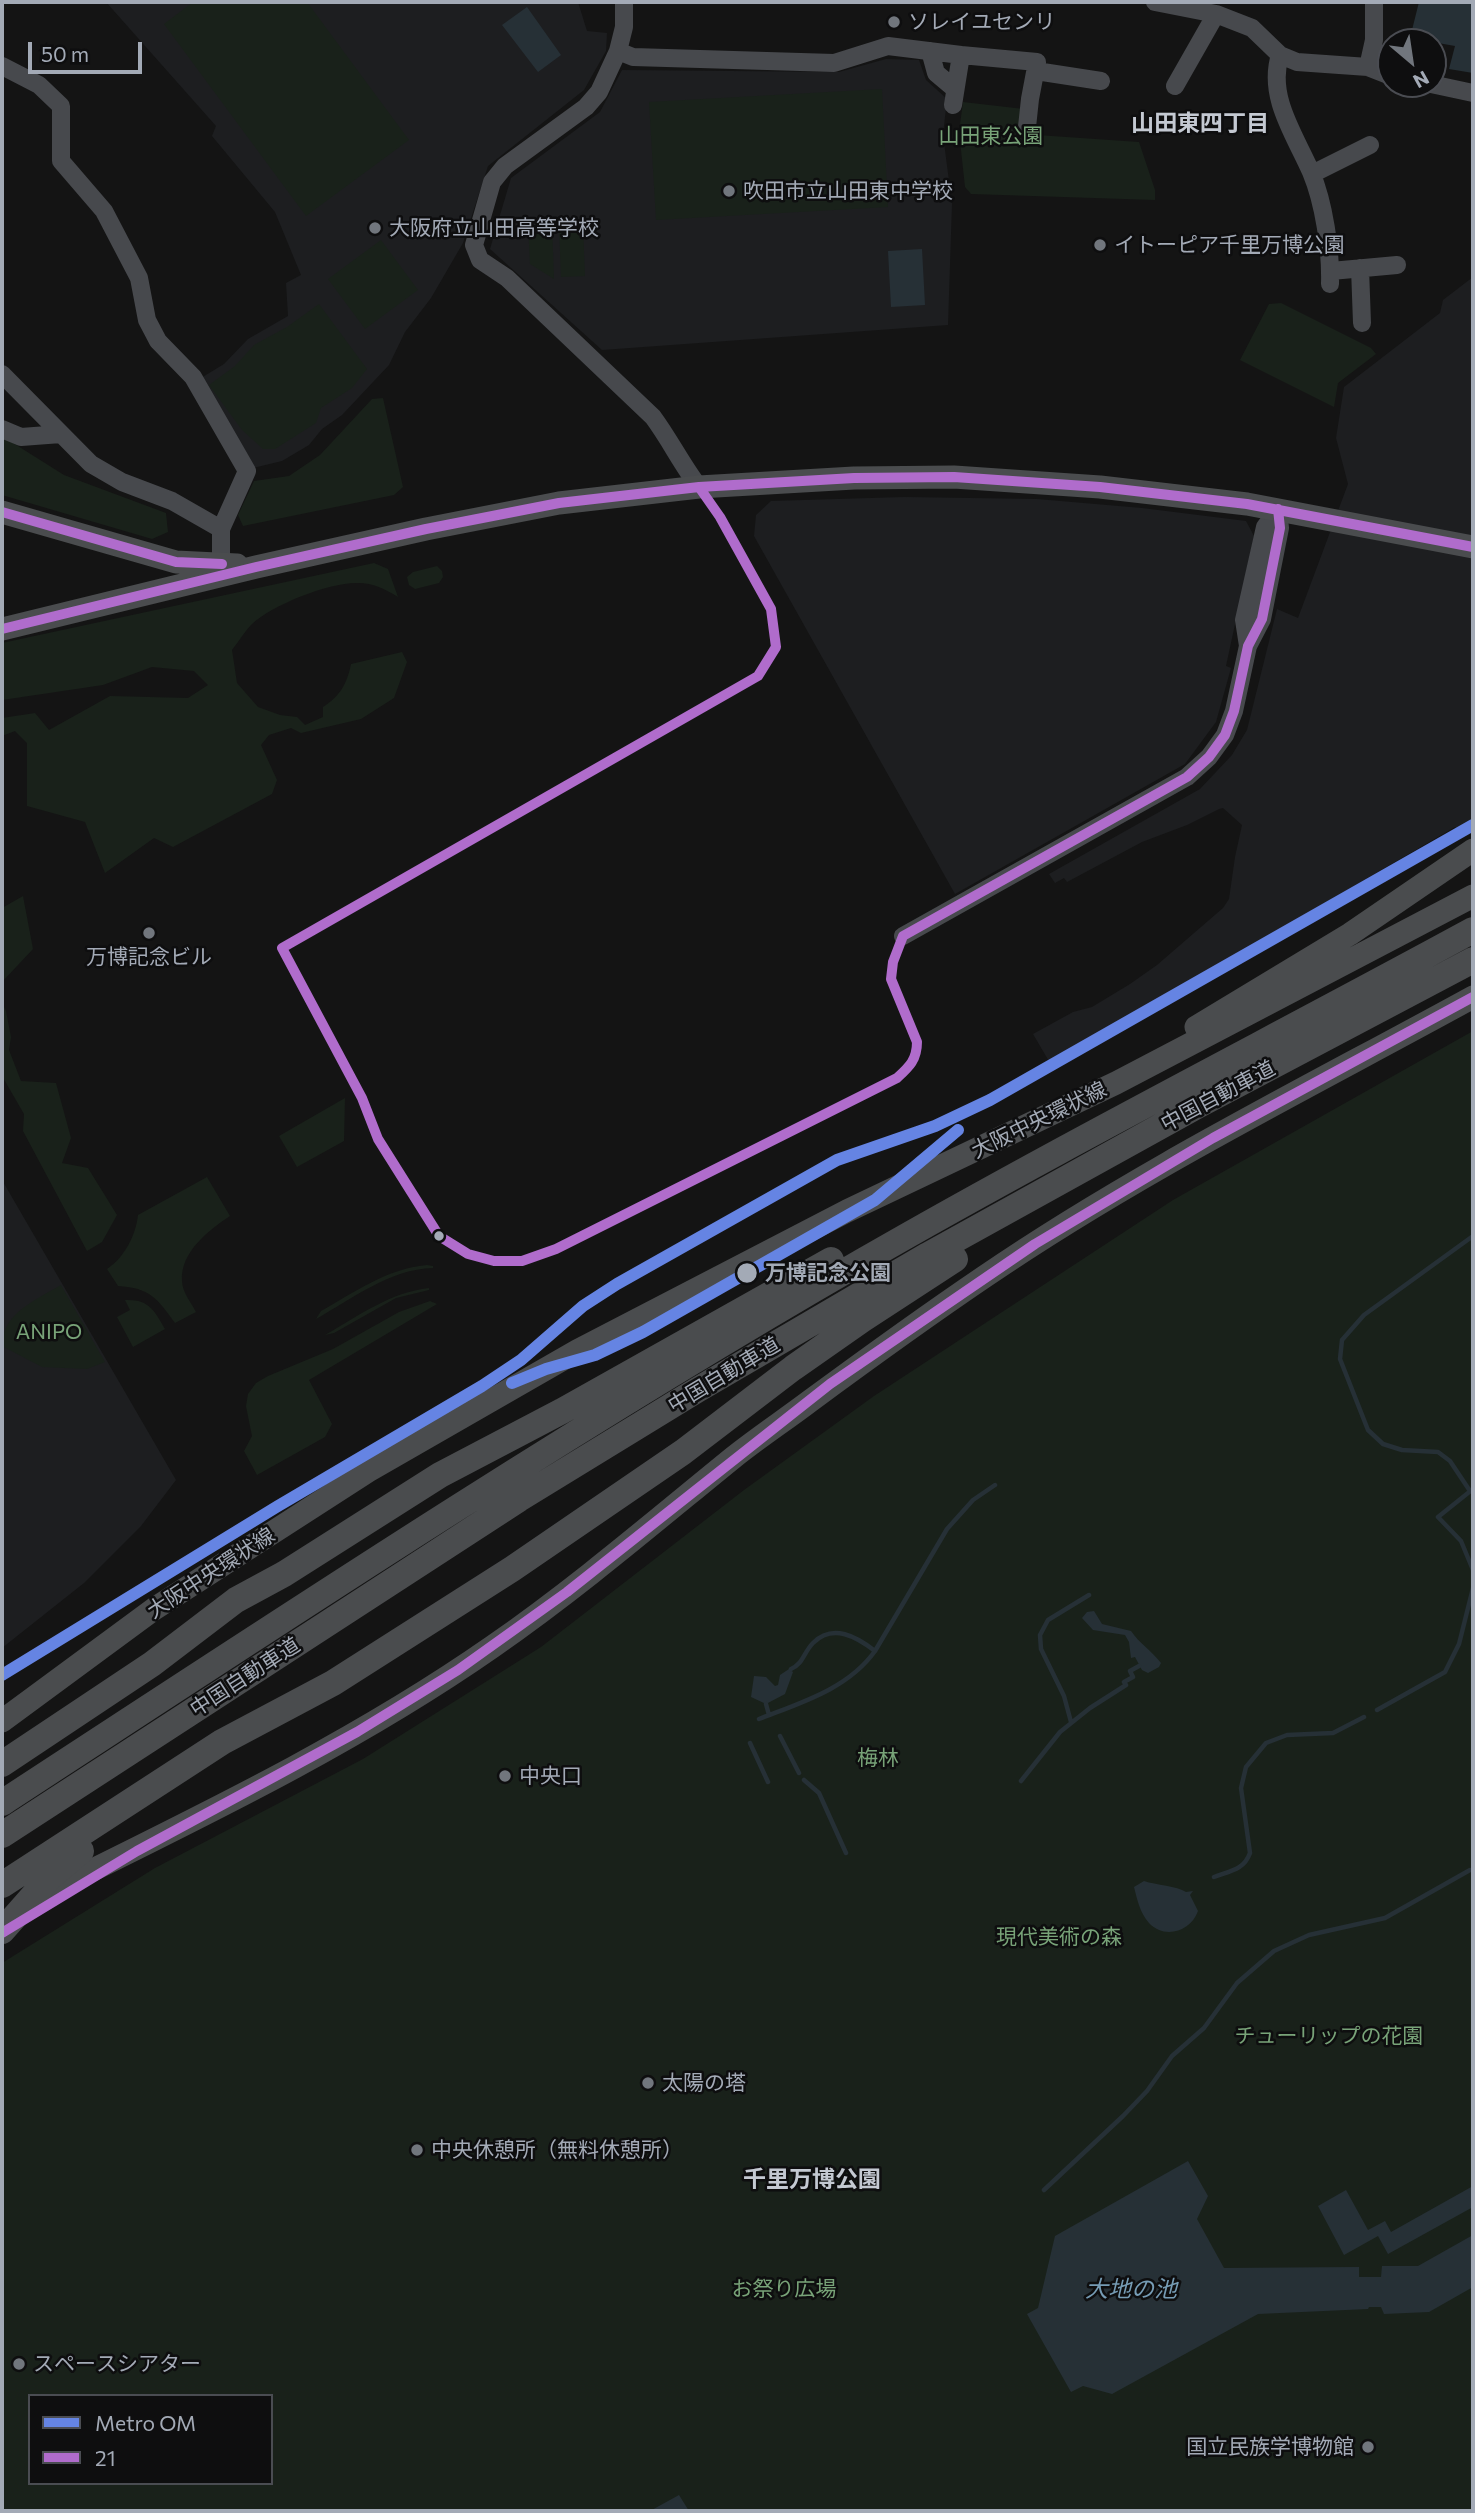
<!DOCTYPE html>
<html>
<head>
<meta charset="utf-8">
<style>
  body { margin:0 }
  #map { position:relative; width:1475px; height:2513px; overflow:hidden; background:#141414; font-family:Commissioner,sans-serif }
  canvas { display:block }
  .frame { position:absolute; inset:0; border:4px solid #a3aab6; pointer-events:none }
  .legend { position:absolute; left:28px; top:2394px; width:245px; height:91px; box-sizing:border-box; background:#0e0e0f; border:2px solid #4a4c52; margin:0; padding:9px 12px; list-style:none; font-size:21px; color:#a3aab6 }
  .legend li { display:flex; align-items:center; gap:14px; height:35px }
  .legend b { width:35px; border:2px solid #4a4c52 }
  .north { position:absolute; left:1377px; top:28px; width:70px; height:70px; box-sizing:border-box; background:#0e0e0f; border:2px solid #4a4c52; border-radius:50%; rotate:151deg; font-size:19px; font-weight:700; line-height:28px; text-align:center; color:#a3aab6 }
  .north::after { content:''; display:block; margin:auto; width:24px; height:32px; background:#71767d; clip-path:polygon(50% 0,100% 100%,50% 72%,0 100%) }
  .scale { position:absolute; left:28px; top:42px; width:114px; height:32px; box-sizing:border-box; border:4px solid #a3aab6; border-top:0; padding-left:9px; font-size:21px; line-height:24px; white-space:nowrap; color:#a3aab6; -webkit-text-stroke:5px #0e0e0f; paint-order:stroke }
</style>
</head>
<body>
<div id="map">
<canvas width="1475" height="2513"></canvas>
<div class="frame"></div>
<ul class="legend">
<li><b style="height:9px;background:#6584e3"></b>Metro OM</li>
<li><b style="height:9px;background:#b06ccc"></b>21</li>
</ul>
<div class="north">N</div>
<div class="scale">50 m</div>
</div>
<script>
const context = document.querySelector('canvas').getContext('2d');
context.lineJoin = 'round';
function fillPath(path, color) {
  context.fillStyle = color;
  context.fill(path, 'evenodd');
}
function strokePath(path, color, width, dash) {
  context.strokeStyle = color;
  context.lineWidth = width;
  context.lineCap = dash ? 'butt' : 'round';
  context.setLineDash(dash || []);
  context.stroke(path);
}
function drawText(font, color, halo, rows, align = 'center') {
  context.font = font + ' Commissioner,"Noto Sans JP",sans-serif';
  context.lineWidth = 5;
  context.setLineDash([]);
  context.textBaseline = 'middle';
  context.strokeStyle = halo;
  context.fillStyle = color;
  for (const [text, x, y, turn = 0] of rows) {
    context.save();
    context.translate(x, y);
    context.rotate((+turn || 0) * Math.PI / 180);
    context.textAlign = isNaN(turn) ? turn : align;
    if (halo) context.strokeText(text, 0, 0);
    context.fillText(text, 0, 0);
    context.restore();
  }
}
const built = new Path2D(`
  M 106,2 L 578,2 L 587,31 L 607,33 L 606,51 L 584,90 L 488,166 L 463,243 L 431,298 L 405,332 L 389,365 L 342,415 L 322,429 L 309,445 L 282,461 L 253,468 L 201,378 L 224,364 L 248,339 L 288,316 L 286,283 L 301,275 L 275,212 L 212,136 L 216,126 Z
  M 886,59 L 919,60 L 926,80 L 947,99 L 943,135 L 952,204 L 948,325 L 602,350 L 490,249 L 511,178 L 600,112 L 622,70 L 839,72 Z
  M 1473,277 L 1473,819 L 1457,829 L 1455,827 L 1050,1063 L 1033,1034 L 1073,1012 L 1092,1007 L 1130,984 L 1157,965 L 1223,908 L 1229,899 L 1235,857 L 1242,825 L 1223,808 L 1219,809 L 1187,825 L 1142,842 L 1067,882 L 1064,878 L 1055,883 L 1049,874 L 1200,789 L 1232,755 L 1247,730 L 1277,609 L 1298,618 L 1348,484 L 1336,438 L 1344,387 L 1440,313 L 1443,300 Z
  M 904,497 L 1037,499 L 1142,508 L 1246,521 L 1254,536 L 1226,666 L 1231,668 L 1216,722 L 1185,764 L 955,894 L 754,536 L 756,515 L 771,501 Z
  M 2,1180 L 176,1480 L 141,1526 L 84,1583 L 2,1648 Z`);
const green = new Path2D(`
  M 193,2 L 307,2 L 409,140 L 306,216 L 164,24 Z
  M 882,89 L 888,207 L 656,220 L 649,102 Z
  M 963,102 L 1024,109 L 1023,134 L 1139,142 L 1155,190 L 1155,200 L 971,194 L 965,187 L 959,132 Z
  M 552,224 L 554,279 L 530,264 L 528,225 Z
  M 583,225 L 585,276 L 561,277 L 559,226 Z
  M 381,240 L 418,290 L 365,329 L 328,279 Z
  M 1281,303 L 1371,348 L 1376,354 L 1338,383 L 1334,407 L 1240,360 L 1269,304 Z
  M 319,304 L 367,369 L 352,388 L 321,408 L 316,423 L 275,449 L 263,449 L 242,430 L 209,385 L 235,366 L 254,345 L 287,327 Z
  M 383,398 L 403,487 L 394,495 L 243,526 L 238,515 L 254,481 L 289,476 L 320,455 L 372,399 Z
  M 2,436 L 64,475 L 166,513 L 168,532 L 152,539 L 2,495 Z
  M 374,563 L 388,569 L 398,597 C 385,589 373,583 358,583 C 330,582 272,605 252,624 C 245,631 239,641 232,650 L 237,683 L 258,707 L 280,715 L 297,717 L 305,725 L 323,717 L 323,707 C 340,696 347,684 351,664 L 402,652 L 407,662 L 394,698 L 361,719 L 301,733 L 291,728 L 269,735 L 261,745 L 277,780 L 272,794 L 173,847 L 154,838 L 105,873 L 85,822 L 27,806 L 27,743 L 15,731 L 2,736 L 2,718 L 35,713 L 49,730 L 110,696 L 188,698 L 208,685 L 194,671 L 152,667 L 103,685 L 2,700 L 2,643 Z
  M 437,566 L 442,571 L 443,577 L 439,583 L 415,589 L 409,585 L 407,577 L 413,572 Z
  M 23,896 L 33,949 L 2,982 L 2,908 Z
  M 2,1003 L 6,1011 L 11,1037 L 9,1050 L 21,1081 L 56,1083 L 71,1138 L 62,1163 L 88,1168 L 117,1215 L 102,1242 L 87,1251 L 23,1131 L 24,1114 L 2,1076 Z
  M 1473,1031 L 1473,2511 L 2,2511 L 2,1963 L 155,1868 L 363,1759 L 541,1647 L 744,1490 L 874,1396 L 1173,1200 ZM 30,2396 L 271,2396 L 271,2483 L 30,2483 Z
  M 345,1098 L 344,1141 L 297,1167 L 279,1136 Z
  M 207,1177 L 230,1216 C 209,1230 180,1252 182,1281 C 182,1292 191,1302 196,1312 L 175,1323 C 157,1298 150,1288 118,1286 L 107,1269 C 124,1258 136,1235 138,1215 Z
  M 427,1265 L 433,1266 L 433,1268 C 390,1269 352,1299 316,1319 L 321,1311 C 355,1292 386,1269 427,1265 Z
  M 61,1285 L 105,1362 L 87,1369 L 42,1367 L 2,1346 C 2,1313 36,1300 61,1285 Z
  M 429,1288 L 429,1290 L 396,1298 L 334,1333 L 325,1335 C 358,1316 391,1292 429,1288 Z
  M 125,1300 C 149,1299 154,1310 165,1329 L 133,1347 L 117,1317 L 130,1310 Z
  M 430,1301 L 437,1304 L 309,1380 L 332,1424 L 325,1437 L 257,1475 L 244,1451 L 252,1436 L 246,1406 L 248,1394 L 256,1383 L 268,1376 L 333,1349 L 399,1312 Z`);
const water = new Path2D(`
  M 1419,2 L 1473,2 L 1473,73 L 1449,69 L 1455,46 L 1410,38 Z
  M 527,7 L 561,55 L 538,72 L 502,25 Z
  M 922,249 L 925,305 L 891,307 L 888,251 Z
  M 1094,1611 L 1102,1624 L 1131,1631 C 1139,1643 1152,1651 1161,1663 L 1159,1667 L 1148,1673 L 1142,1670 L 1135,1657 L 1131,1658 L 1129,1642 L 1125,1635 L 1093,1630 L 1082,1618 L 1087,1612 Z
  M 789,1669 L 793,1672 L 785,1694 L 766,1704 L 751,1697 L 754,1676 L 766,1677 L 775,1686 L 778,1685 L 780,1675 Z
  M 1144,1881 C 1156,1885 1177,1886 1186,1892 L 1193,1891 L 1190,1895 L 1198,1911 C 1191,1931 1165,1940 1149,1923 C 1140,1913 1137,1899 1134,1887 Z
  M 1188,2161 L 1208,2196 L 1197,2219 L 1224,2268 L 1359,2267 L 1359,2277 L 1381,2277 L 1382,2266 L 1418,2266 L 1473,2235 L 1473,2287 L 1429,2312 L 1384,2314 L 1381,2307 L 1369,2307 L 1368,2309 L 1258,2314 L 1112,2394 L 1083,2386 L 1071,2392 L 1027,2314 L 1038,2308 L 1055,2236 Z
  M 1473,2186 L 1473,2207 L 1388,2254 L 1378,2236 L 1344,2255 L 1318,2206 L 1346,2190 L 1368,2230 L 1385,2221 L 1391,2232 Z
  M 679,2495 L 689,2511 L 650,2511 Z`);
const stream = new Path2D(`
  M 1473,1489 L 1438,1517 L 1461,1541 L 1473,1570
  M 1470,1491 L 1450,1461 L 1438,1452 L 1402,1450 L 1383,1444 L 1368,1430 L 1340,1359 L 1342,1340 L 1364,1315 L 1473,1236
  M 791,1669 C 803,1664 804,1652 813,1643 C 833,1623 857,1637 875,1651
  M 766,1704 L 769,1715
  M 1377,1710 L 1445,1672 L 1459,1644 L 1473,1588
  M 759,1719 C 800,1703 848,1689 875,1651 L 947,1529 L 973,1500 L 995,1485
  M 1071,1722 L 1064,1696 L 1041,1649 L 1040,1635 L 1048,1620 L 1089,1595
  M 780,1736 L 799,1773
  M 750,1743 L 768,1782
  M 804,1780 L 819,1793 L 846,1853
  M 1021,1781 L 1060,1732 L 1090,1708 L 1126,1685 L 1124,1682 L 1133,1677 L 1130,1671 L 1139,1666
  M 1214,1877 C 1230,1871 1244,1870 1250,1853 L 1241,1788 L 1246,1767 L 1266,1743 L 1287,1735 L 1333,1733 L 1364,1717
  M 1044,2190 L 1123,2116 L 1147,2091 L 1172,2056 L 1204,2028 L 1237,1983 L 1274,1951 L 1309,1935 L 1385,1918 L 1470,1870`);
const minor = new Path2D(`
  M 624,2 L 624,27 L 618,51 L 599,92 L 586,107 L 505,166 L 492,182 L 474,245 L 480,260 L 507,278 L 653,417 C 670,440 682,465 699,487
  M 1155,2 L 1216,14 L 1252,28 L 1280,55 L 1297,62 L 1368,67 L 1391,76
  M 618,51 L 633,57 L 834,63 L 888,46 L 961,55 L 953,105
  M 930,51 L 936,73 L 955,89
  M 961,55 L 1037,62 L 1030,99 L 1027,127
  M 1280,55 C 1267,97 1295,135 1311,172 C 1324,203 1331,250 1330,284
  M 2,66 L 39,85 L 61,106 L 61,161 L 104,211 L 139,278 L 147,320 L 158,341 L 193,377 L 247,471 L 221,529 L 221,564
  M 1368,67 L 1374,40 L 1374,2
  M 1036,71 L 1101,81
  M 1431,84 L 1473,93
  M 1175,86 L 1216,14
  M 1312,174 L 1370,145
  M 1360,268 L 1362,323
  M 1331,271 L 1397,265
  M 2,374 L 91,464 L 122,482 L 172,501 L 221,529
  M 2,429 L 21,437 L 61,434
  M 1248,646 L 1244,620 L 1265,527 L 1278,509
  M 903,936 L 1187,777 L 1209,757 L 1225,735 L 1234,711 L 1248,646 L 1262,619 L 1280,528 L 1278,509`);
const major = new Path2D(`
  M 2,512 L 176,562 L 237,565
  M 2,629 L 256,567 L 426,529 L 559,503 L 699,487 L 854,478 L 954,477 L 1100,487 L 1247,504 L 1473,547
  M 1196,1027 L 1350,934 L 1473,850
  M 2,1721 L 154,1609 L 368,1471 L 577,1351 L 847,1211 L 1116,1083 L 1473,896
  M 36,1898 C 191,1821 350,1746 492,1647 C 577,1588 654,1522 734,1457 C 759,1437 785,1420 810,1401 C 867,1359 925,1317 984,1277 C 1139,1171 1309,1087 1473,997`);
const highway = new Path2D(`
  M 2,1764 L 152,1664 L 236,1600 L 284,1574 L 440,1475 L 562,1411 L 831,1260
  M 2,1803 C 285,1618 568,1431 861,1262 C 1062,1146 1269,1041 1473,930
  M 2,1835 L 519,1499 L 697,1390 L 928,1255 L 1199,1105 L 1473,960
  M 2,1885 L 222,1742 L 333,1683 L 512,1569 L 683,1452 L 793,1368 L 863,1319 L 955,1259
  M 2,1931 L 49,1878 L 81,1851`);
const bus1 = new Path2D(`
  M 699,487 L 720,517 L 771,609 L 776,647 L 758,676 L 282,948 L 362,1098 L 378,1139 L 439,1236 L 468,1254 L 494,1261 L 522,1261 L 556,1249 L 897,1078 C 909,1067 917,1060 917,1042 L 891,979 L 893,962 L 903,936 L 1187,777 L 1209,757 L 1225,735 L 1234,711 L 1248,646 L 1262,619 L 1280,528 L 1278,509
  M 2,512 L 176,562 L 222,564
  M 2,629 L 256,567 L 426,529 L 559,503 L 699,487 L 854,478 L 954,477 L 1100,487 L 1247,504 L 1473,547
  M 2,1933 L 137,1851 L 357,1732 L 458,1670 L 567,1592 L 830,1384 L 1035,1244 L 1213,1138 L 1473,997`);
const metro1 = new Path2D(`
  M 512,1383 L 546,1369 L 595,1355 L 643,1332 L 875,1200 L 958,1130
  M 2,1675 L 278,1506 L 482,1386 L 521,1360 L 583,1306 L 617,1284 L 837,1160 L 935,1126 L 990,1100 L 1473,825`);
const markers = [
  [894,22,7,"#71767d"],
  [729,191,7,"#71767d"],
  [375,228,7,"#71767d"],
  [1100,245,7,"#71767d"],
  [149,933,7,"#71767d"],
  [439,1236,6,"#a3aab6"],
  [747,1273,11,"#a3aab6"],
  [505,1776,7,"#71767d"],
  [648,2083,7,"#71767d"],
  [417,2150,7,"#71767d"],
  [19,2364,7,"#71767d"],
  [1368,2447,7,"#71767d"]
];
const poiNames = [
  ["ソレイユセンリ",908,22],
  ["吹田市立山田東中学校",743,191],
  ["大阪府立山田高等学校",389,228],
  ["イトーピア千里万博公園",1114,245],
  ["万博記念ビル",149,957,"center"],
  ["中央口",519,1776],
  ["太陽の塔",662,2083],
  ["中央休憩所（無料休憩所）",431,2150],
  ["スペースシアター",33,2364],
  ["国立民族学博物館",1354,2447,"right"]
];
const parkNames = [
  ["山田東公園",991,136],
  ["ANIPO",49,1332],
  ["梅林",878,1758],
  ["現代美術の森",1059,1937],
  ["チューリップの花園",1329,2036],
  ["お祭り広場",784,2289]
];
const streetNames = [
  ["中国自動車道",1218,1096,-28],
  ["大阪中央環状線",1039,1120,-26],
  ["中国自動車道",724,1375,-31],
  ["大阪中央環状線",211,1573,-33],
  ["中国自動車道",245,1677,-33]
];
const stopNames = [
  ["万博記念公園",765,1273]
];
const neighbourhoodNames = [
  ["山田東四丁目",1200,123],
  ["千里万博公園",812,2179]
];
const waterNames = [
  ["大地の池",1131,2289]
];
fillPath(built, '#1d1e20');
fillPath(green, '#19211a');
fillPath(water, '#263036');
strokePath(stream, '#263036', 4.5);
strokePath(minor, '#47494d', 18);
strokePath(major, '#4a4c4e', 23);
strokePath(highway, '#4a4c4e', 26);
strokePath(bus1, '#b06ccc', 10);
strokePath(metro1, '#6584e3', 12);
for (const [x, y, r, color] of markers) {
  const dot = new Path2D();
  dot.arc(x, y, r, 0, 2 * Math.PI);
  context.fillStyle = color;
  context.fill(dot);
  strokePath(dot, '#0e0e0f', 2.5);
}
drawText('21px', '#a3aab6', '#0e0e0f', poiNames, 'left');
drawText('21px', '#78a378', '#0e0e0f', parkNames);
drawText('21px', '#a3aab6', '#0e0e0f', streetNames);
drawText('bold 21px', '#a3aab6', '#0e0e0f', stopNames, 'left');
drawText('bold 23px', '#c4c9d2', '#0e0e0f', neighbourhoodNames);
drawText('italic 23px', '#769cb5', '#0e0e0f', waterNames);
</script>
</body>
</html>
